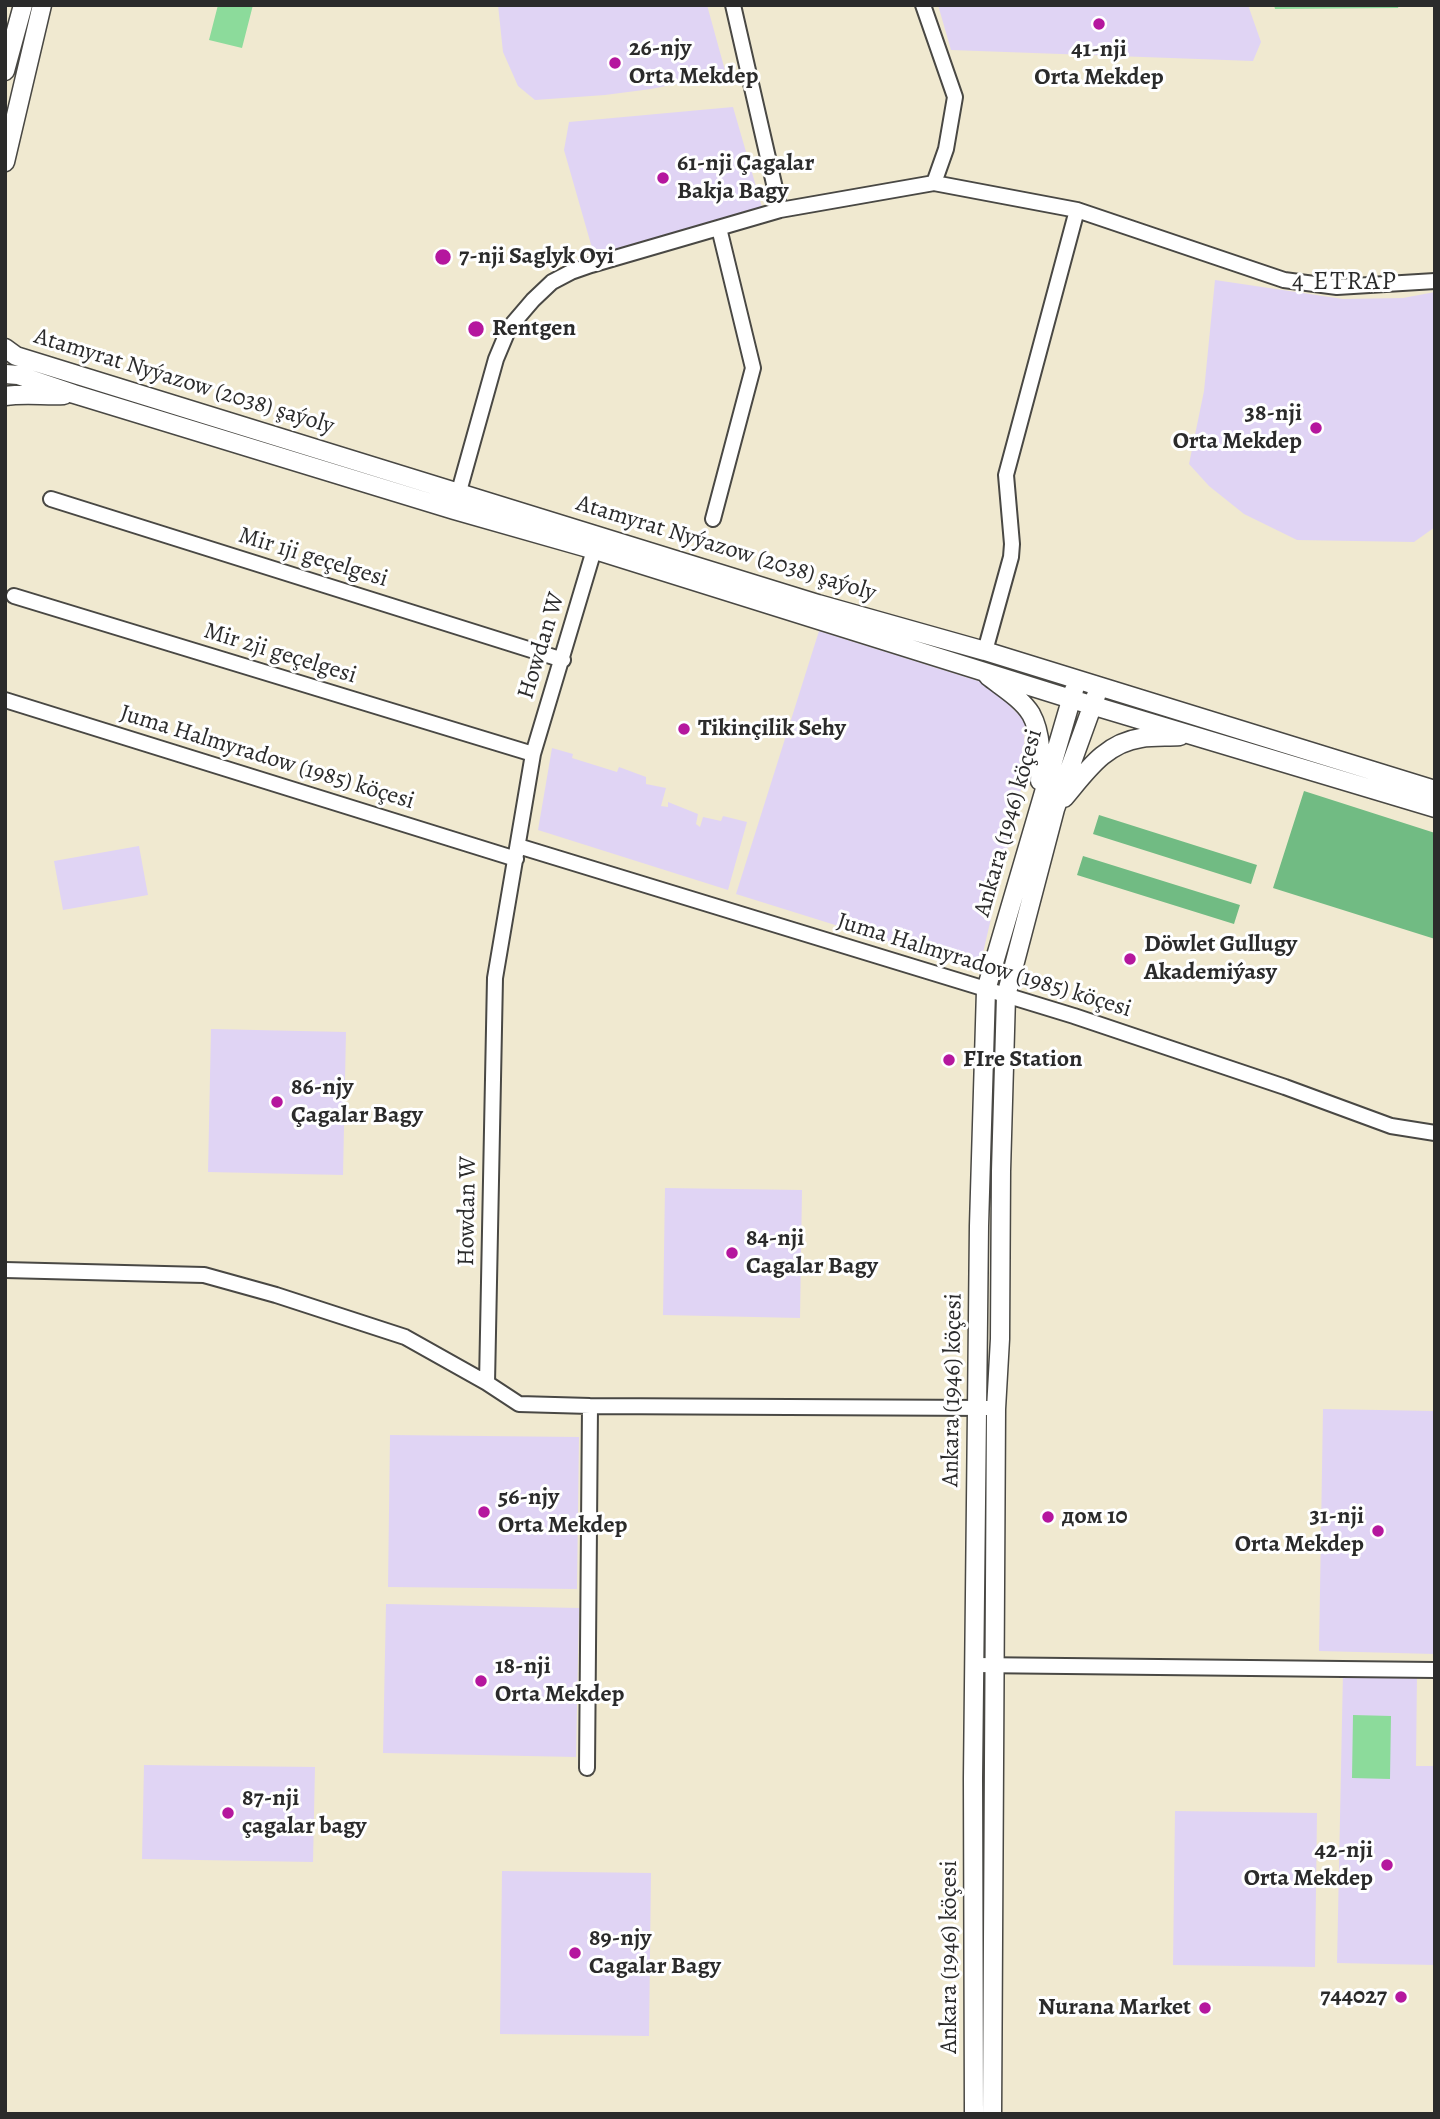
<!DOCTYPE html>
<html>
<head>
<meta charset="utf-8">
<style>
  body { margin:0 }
  #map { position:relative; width:1440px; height:2119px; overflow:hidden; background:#f0e9d0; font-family:Alegreya,serif }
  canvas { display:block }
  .frame { position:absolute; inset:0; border:7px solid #2b2b2b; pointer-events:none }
</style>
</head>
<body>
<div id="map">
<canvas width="1440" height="2119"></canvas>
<div class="frame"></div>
</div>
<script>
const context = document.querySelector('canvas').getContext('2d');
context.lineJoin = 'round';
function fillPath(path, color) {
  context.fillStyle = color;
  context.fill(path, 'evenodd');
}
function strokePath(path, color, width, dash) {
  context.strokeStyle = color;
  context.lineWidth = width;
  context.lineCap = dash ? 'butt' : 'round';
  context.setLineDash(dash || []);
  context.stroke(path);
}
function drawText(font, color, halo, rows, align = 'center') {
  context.font = font + ' Alegreya,serif';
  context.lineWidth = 6;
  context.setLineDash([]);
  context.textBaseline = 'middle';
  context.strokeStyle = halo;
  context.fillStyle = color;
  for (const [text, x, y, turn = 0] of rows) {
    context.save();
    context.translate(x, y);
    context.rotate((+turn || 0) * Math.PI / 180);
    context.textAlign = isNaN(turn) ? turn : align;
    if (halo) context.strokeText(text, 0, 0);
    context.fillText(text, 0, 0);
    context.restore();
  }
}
const built = new Path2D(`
  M 498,5 L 707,5 L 726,74 L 651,89 L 605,95 L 535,100 L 518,86 L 503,52 Z
  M 938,5 L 1248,5 L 1261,42 L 1253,61 L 951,50 Z
  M 733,107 L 762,207 L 594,255 L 564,150 L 569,122 Z
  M 1215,280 L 1343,299 L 1403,298 L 1435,292 L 1435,527 L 1414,542 L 1297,540 L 1244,514 L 1209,486 L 1189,464 L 1204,391 Z
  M 819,631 L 988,684 L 1025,721 L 1023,781 L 979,970 L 736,894 Z
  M 552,748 L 573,754 L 572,758 L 617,772 L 619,767 L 646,777 L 646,784 L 666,788 L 661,806 L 668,807 L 668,802 L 698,814 L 696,824 L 700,827 L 703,817 L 721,821 L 723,816 L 747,822 L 728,890 L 538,830 Z
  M 139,846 L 148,895 L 63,910 L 54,861 Z
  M 211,1029 L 346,1032 L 343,1175 L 208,1172 Z
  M 665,1188 L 802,1190 L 800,1318 L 663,1315 Z
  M 1323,1409 L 1435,1411 L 1435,1654 L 1319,1651 Z
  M 390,1435 L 579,1437 L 577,1589 L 388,1587 Z
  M 386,1604 L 579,1608 L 576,1757 L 383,1753 Z
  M 1343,1672 L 1417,1674 L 1416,1766 L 1435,1766 L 1435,1965 L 1337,1963 Z
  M 144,1765 L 315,1767 L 313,1862 L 142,1859 Z
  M 1175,1811 L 1317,1813 L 1315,1967 L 1173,1965 Z
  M 502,1871 L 651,1873 L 649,2036 L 500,2034 Z`);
const green = new Path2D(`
  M 218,5 L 253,5 L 242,48 L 209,40 Z
  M 1274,5 L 1399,5 L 1398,8 L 1275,9 Z
  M 1353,1715 L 1391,1716 L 1390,1779 L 1352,1778 Z`);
const forest = new Path2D(`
  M 1304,791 L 1435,833 L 1435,939 L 1273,888 Z
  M 1099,815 L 1257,865 L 1251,884 L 1093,834 Z
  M 1083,856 L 1240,905 L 1234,924 L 1077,875 Z`);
const minor = new Path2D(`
  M 733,5 L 780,210
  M 923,5 L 955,97 L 946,149 L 934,183
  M 51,499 L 563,660
  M 456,502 L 496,359 L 509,328 L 533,300 L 552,282 L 571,272 L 591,265 L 780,210 L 934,183 L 1077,210 L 1284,280 L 1337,287 L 1435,281
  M 713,519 L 753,368 L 719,228
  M 14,596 L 533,754
  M 985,651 L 1011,557 L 1012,544 L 1006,475 L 1077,210
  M 5,700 L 516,859
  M 518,846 L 1074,1016 L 1285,1087 L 1391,1126 L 1435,1133
  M 5,1270 L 204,1275 L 276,1295 L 405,1337 L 487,1383 L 519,1404 L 590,1406 L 988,1408
  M 487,1383 L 495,978 L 533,754 L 597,540
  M 974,1665 L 1435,1670
  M 587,1768 L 590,1406`);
const major = new Path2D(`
  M 5,71 L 23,5
  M 5,162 L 42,5
  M 5,348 L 16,356 L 818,604 L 985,651 L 1435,790
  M 5,374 L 18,375 L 74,394 L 454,510 L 595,550 L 1071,699 L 1435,808
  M 5,396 C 25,393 45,396 64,395
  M 988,676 C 1002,687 1022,699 1031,714 C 1042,734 1041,760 1040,781
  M 1064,798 C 1086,772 1105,743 1141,738 C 1154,736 1168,737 1180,736
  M 974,2114 L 973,1778 L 979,1226 L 986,990 L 1074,690
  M 992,2114 L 996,1409 L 1000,1339 L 1001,1171 L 1006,996 L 1055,809 L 1097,693`);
const markers = [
  [1099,24,7,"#b5179e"],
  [615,63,7,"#b5179e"],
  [663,178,7,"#b5179e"],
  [443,257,9,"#b5179e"],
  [476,329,9,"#b5179e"],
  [1316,428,7,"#b5179e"],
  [684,729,7,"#b5179e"],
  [1130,959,7,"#b5179e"],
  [949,1060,7,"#b5179e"],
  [277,1102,7,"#b5179e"],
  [732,1253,7,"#b5179e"],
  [484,1512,7,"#b5179e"],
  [1048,1517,7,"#b5179e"],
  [1378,1531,7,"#b5179e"],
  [481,1681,7,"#b5179e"],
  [228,1813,7,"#b5179e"],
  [1387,1865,7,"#b5179e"],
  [575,1953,7,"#b5179e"],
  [1401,1997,7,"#b5179e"],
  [1205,2008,7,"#b5179e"]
];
const poiNames = [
  ["26-njy",629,49],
  ["Orta Mekdep",629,77],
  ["41-nji",1099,50,"center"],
  ["Orta Mekdep",1099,78,"center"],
  ["61-nji Çagalar",677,164],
  ["Bakja Bagy",677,192],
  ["7-nji Saglyk Oyi",459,257],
  ["Rentgen",492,329],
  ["38-nji",1302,414,"right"],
  ["Orta Mekdep",1302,442,"right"],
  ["Tikinçilik Sehy",698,729],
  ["Döwlet Gullugy",1144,945],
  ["Akademiýasy",1144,973],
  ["FIre Station",963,1060],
  ["86-njy",291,1088],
  ["Çagalar Bagy",291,1116],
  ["84-nji",746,1239],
  ["Cagalar Bagy",746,1267],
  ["56-njy",498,1498],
  ["Orta Mekdep",498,1526],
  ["дом 10",1062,1517],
  ["31-nji",1364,1517,"right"],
  ["Orta Mekdep",1364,1545,"right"],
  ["18-nji",495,1667],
  ["Orta Mekdep",495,1695],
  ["87-nji",242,1799],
  ["çagalar bagy",242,1827],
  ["42-nji",1373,1851,"right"],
  ["Orta Mekdep",1373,1879,"right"],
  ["89-njy",589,1939],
  ["Cagalar Bagy",589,1967],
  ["744027",1387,1997,"right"],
  ["Nurana Market",1191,2008,"right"]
];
const streetNames = [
  ["Atamyrat Nyýazow (2038) şaýoly",184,382,17],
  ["Atamyrat Nyýazow (2038) şaýoly",726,549,17],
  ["Mir 1ji geçelgesi",313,558,17],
  ["Howdan W",542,646,-73],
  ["Mir 2ji geçelgesi",280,654,17],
  ["Juma Halmyradow (1985) köçesi",267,758,17],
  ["Ankara (1946) köçesi",1009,823,-74],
  ["Juma Halmyradow (1985) köçesi",984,966,17],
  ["Howdan W",468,1211,-89],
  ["Ankara (1946) köçesi",953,1390,-89],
  ["Ankara (1946) köçesi",950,1957,-90]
];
const neighbourhoodNames = [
  ["4 ETRAP",1345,283]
];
fillPath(built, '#e0d4f4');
fillPath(green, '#8cdb9b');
fillPath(forest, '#71bb83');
strokePath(minor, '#494844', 18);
strokePath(major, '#494844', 21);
strokePath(minor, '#fff', 14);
strokePath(major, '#fff', 18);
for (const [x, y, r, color] of markers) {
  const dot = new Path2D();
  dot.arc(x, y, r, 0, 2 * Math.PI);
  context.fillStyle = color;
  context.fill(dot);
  strokePath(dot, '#fff', 2.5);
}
drawText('bold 24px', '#2b2b2b', '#fff', poiNames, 'left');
drawText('24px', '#2b2b2b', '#fff', streetNames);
context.letterSpacing = '2px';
drawText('26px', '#2b2b2b', '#fff', neighbourhoodNames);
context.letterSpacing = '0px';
</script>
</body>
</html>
